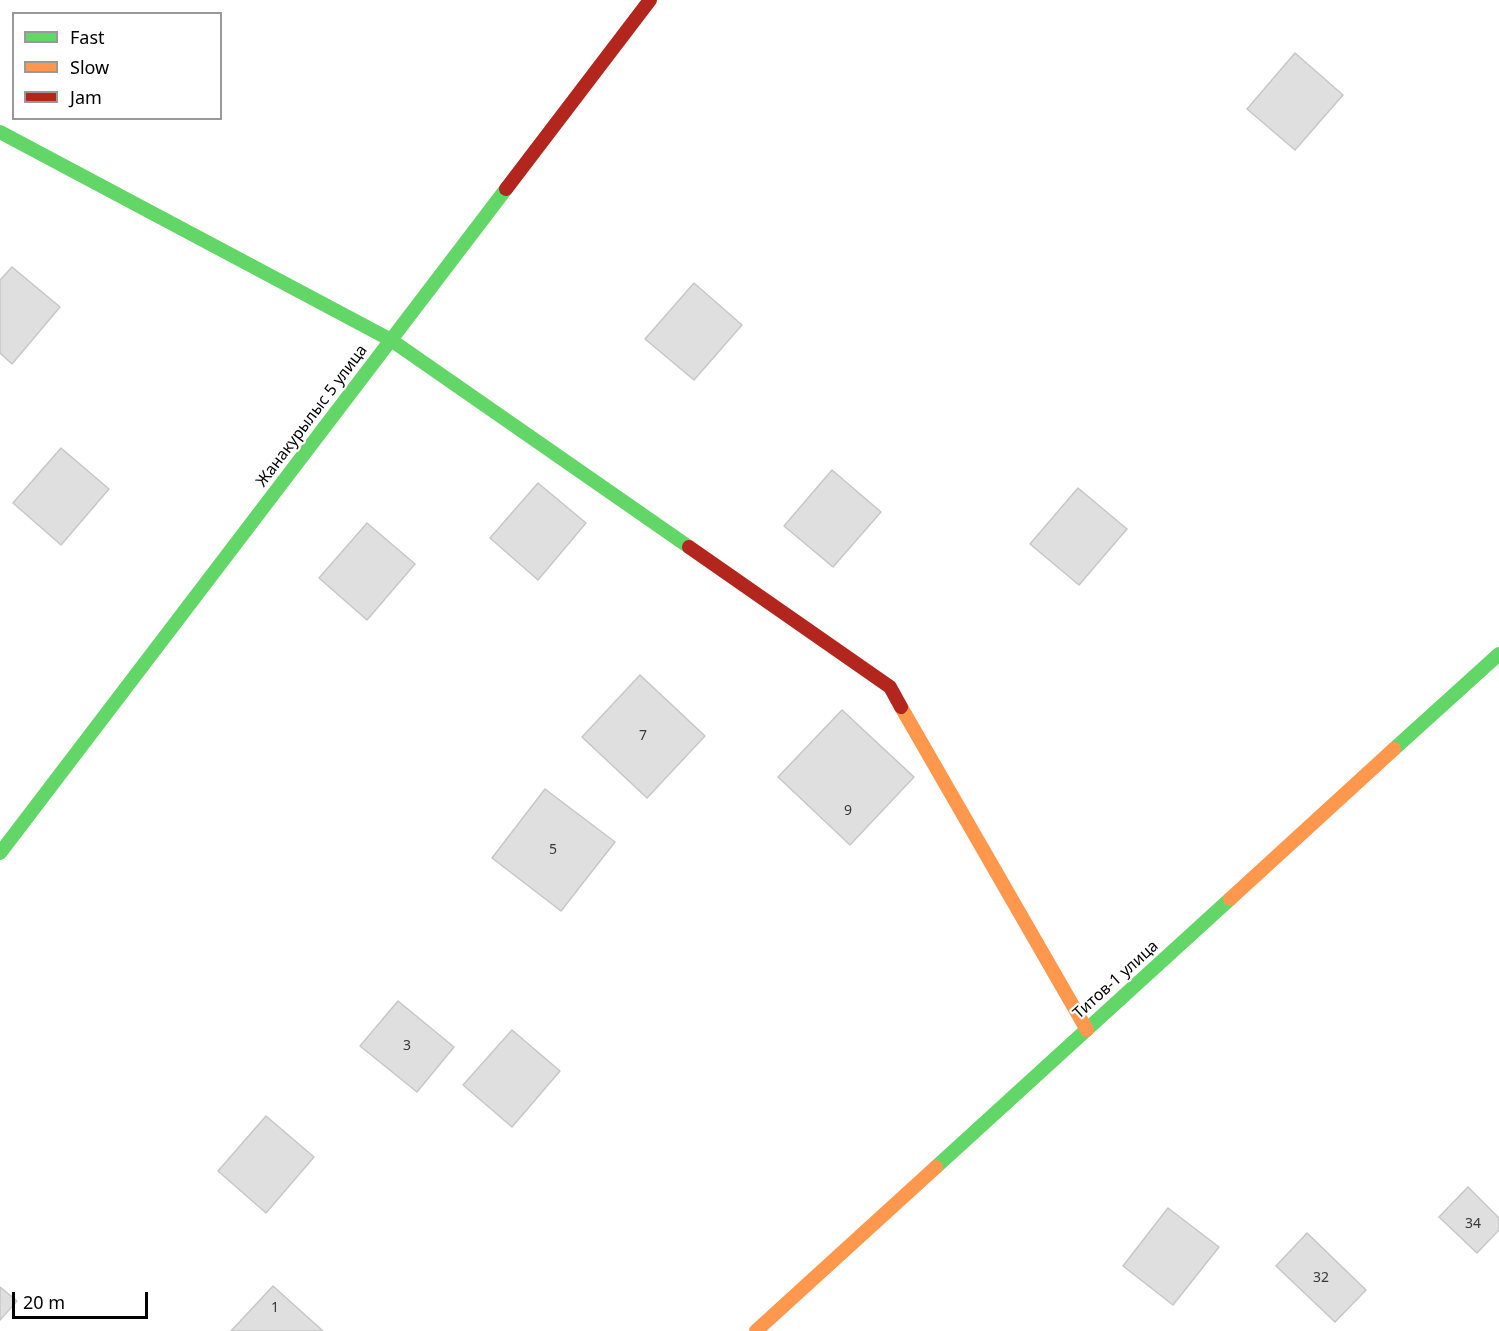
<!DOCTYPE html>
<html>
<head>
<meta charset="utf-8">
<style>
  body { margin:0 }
  #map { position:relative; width:1499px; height:1331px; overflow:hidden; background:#fff; font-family:"Noto Sans",sans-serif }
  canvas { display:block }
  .legend { position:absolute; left:12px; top:12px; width:210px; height:108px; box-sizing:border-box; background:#fff; border:2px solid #999; margin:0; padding:8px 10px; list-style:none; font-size:18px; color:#000 }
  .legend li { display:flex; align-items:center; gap:12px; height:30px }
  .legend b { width:30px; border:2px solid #999 }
  .scale { position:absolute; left:12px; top:1292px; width:136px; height:27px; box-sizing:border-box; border:3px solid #000; border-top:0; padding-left:8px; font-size:18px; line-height:21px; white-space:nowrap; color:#000; -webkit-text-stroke:4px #fff; paint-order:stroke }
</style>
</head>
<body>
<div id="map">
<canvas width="1499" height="1331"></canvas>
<ul class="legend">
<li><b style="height:8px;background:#63d668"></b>Fast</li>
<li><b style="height:8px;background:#ff974d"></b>Slow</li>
<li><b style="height:8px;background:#b3261e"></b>Jam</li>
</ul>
<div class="scale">20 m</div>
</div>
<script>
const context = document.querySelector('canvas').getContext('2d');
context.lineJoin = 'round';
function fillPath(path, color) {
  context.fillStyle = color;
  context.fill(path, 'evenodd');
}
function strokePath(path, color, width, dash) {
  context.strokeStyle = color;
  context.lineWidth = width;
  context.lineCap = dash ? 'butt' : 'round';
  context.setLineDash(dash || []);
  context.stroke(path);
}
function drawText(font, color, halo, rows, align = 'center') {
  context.font = font + ' "Noto Sans",sans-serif';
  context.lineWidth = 4.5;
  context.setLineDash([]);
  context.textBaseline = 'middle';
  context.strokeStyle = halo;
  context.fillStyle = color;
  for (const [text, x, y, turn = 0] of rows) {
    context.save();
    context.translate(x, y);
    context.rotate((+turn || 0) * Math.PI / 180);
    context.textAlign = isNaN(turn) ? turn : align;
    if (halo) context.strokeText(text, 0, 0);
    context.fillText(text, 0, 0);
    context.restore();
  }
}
const building = new Path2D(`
  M 1295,53 L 1343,95 L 1295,150 L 1247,109 Z
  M 12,267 L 60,307 L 12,364 L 0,353 L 0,280 Z
  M 694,283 L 742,325 L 694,380 L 645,339 Z
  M 61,448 L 109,489 L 61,545 L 13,503 Z
  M 832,470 L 881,512 L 833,567 L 784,526 Z
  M 538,483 L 586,523 L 538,580 L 490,538 Z
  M 1078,488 L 1127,529 L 1079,585 L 1030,544 Z
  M 367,523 L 415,564 L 367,620 L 319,578 Z
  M 640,675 L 705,736 L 647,798 L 582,737 Z
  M 842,710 L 914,777 L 850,845 L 778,777 Z
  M 545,789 L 615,842 L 561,911 L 492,858 Z
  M 398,1001 L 454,1047 L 417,1092 L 360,1046 Z
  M 512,1030 L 560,1071 L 512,1127 L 463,1085 Z
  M 266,1116 L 314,1157 L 266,1213 L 218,1171 Z
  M 1468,1187 L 1499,1218 L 1499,1230 L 1477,1253 L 1439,1217 Z
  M 1168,1208 L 1219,1247 L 1173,1305 L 1123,1266 Z
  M 1307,1233 L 1366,1290 L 1335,1322 L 1276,1266 Z
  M 273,1286 L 323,1331 L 231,1331 Z
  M 0,1287 L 17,1301 L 0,1320 Z`);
const fast = new Path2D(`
  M 0,132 L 391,340 L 689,547
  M 1394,749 L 1499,654
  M 0,853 L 506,189
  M 936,1167 L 1230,899`);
const slow = new Path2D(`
  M 901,707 L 1087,1030
  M 1230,899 L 1394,749
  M 756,1331 L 936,1167`);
const jam = new Path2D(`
  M 506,189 L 650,0
  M 689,547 L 890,687 L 901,707`);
const numberNames = [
  ["7",643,736],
  ["9",848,811],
  ["5",553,850],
  ["3",407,1046],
  ["34",1473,1224],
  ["32",1321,1278],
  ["1",275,1308]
];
const streetNames = [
  ["Жанакурылыс 5 улица",312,416,-53],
  ["Титов-1 улица",1116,980,-42]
];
fillPath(building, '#dfdfdf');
strokePath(building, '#c7c7c7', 1.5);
strokePath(fast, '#63d668', 14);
strokePath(slow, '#ff974d', 14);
strokePath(jam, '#b3261e', 14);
drawText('14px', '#383838', null, numberNames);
drawText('16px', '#000', '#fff', streetNames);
</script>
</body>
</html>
